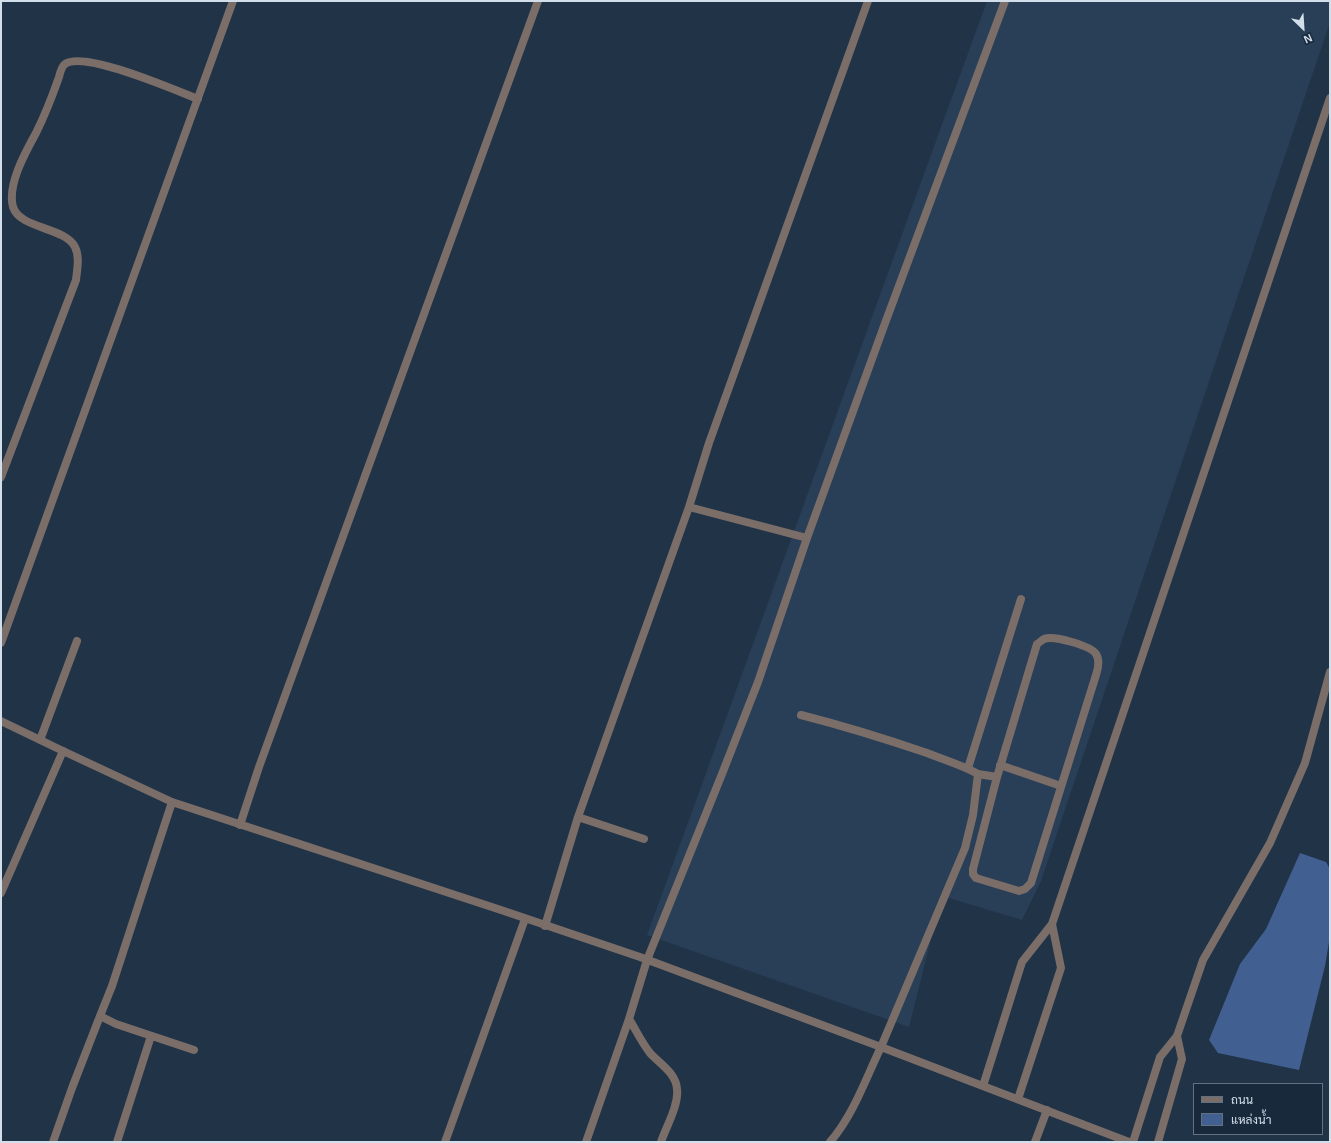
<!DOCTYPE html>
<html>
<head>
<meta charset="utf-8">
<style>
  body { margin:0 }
  #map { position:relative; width:1331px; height:1143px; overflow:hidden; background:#213347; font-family:Arial,Sarabun,sans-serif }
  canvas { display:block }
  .frame { position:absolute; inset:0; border:2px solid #d2deea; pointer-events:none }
  .legend { position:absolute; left:1193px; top:1083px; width:130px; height:52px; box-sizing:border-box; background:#18293c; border:1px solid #627182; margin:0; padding:5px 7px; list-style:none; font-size:12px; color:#d2deea }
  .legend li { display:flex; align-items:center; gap:8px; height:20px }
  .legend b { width:20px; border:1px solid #627182 }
  .north { position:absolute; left:1283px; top:8px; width:40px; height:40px; -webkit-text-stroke:3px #18293c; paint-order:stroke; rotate:155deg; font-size:11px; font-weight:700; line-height:16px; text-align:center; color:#d2deea }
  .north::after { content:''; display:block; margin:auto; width:14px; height:18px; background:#d2deea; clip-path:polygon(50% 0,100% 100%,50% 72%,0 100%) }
</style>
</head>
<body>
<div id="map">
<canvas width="1331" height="1143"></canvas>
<div class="frame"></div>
<ul class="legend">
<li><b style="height:5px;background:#7b6e69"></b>ถนน</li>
<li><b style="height:11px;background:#425f92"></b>แหล่งน้ำ</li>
</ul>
<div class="north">N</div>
</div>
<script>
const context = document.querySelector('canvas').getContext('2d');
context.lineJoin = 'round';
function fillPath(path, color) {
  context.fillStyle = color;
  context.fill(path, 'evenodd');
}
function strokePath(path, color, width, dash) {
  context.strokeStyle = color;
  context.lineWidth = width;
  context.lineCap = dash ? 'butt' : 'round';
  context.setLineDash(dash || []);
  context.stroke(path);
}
const built = new Path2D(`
  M 987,1 L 1330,1 L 1330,22 L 1041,881 L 1022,920 L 942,896 L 909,1027 L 647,935 Z`);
const water = new Path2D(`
  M 1300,853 L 1326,862 L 1330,869 L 1330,936 L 1325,966 L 1299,1070 L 1218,1053 L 1209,1040 L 1240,964 L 1266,929 Z`);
const service = new Path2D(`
  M 689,507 L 807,538
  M 801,715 C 844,726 886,739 927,753 C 944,760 962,765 978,774 L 973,815 L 965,848 L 881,1047
  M 1000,765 L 1061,786
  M 968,768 L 1021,599
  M 978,774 L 997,777 L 1037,644 C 1039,643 1042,640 1044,639 C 1054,635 1091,646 1096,654 C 1100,660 1098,669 1096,675 L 1031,883 L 1025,889 L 1019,891 L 976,878 L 973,874 L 973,869 L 997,777
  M 578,817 L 644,839
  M 1,893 L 63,751
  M 545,926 L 578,817 L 689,507 L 709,443 L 868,1
  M 647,960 L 722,774 L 758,682 L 807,538 L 884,326 L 1005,1
  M 117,1142 L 151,1036
  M 445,1142 L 525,919`);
const minor = new Path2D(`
  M 1,477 L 76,280 C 77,270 80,257 75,247 C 65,227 20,229 13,207 C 7,185 25,153 36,133 C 45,115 52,97 59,77 C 60,73 62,66 65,64 C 84,50 175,90 198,99
  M 1,643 L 233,1
  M 1,721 L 63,751 L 172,802 L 501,910 L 640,957 L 881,1047 L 1129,1142
  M 40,740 L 77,641
  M 172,802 L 112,986 L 100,1016 L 116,1024 L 194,1050
  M 240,825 L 259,767 L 538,1
  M 629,1019 C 636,1030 642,1043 650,1053 C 660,1064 676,1073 677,1089 C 679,1105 666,1127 661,1142
  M 983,1086 L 1022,962 L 1052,924 L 1330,98
  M 1018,1099 L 1061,968 L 1052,924
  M 53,1142 L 72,1088 L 100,1016
  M 586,1142 L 629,1019 L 647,960
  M 830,1142 C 853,1116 866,1078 881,1047
  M 1035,1142 L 1047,1110
  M 1133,1142 L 1160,1057 L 1177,1036 L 1203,960 L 1270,843 L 1305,763 L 1330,672
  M 1158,1142 L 1182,1059 L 1177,1036`);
fillPath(built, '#283f57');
fillPath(water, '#425f92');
strokePath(service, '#7b6e69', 8);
strokePath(minor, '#7b6e69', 8);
</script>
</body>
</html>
